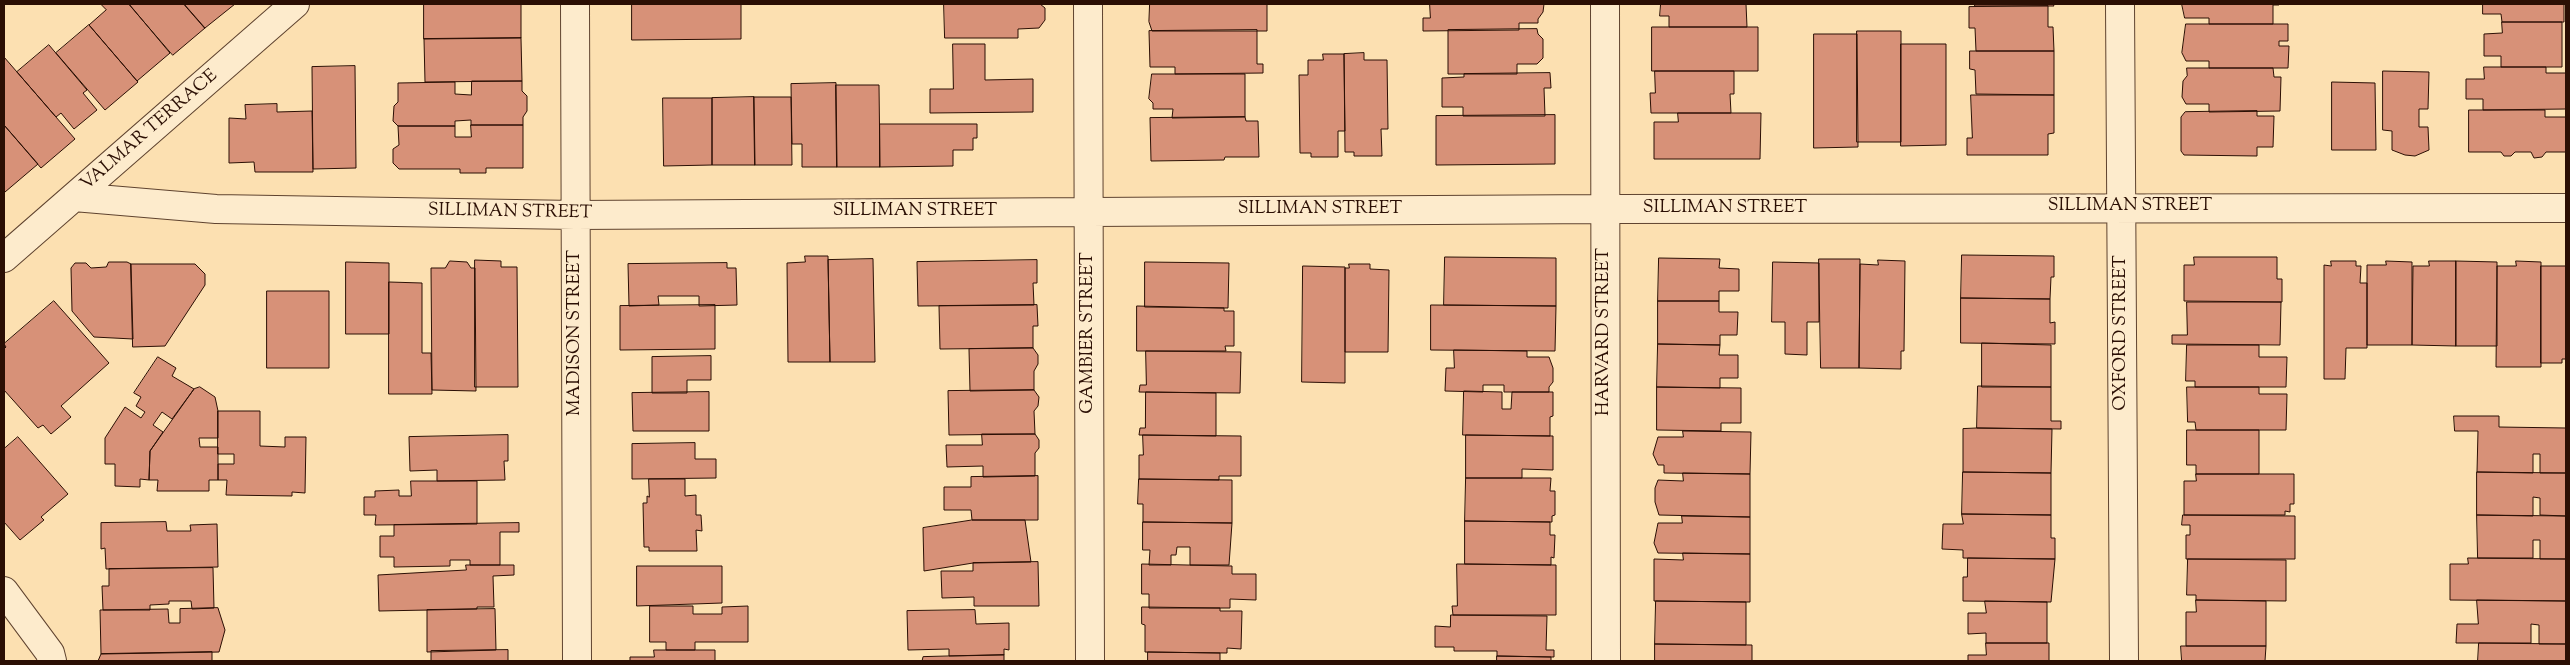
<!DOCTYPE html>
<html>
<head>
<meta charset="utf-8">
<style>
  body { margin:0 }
  #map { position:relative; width:2570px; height:665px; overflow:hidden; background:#fce0b1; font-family:"Sorts Mill Goudy",serif }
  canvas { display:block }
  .frame { position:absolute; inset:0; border:5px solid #2b0f04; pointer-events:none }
</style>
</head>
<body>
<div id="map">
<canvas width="2570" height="665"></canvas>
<div class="frame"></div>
</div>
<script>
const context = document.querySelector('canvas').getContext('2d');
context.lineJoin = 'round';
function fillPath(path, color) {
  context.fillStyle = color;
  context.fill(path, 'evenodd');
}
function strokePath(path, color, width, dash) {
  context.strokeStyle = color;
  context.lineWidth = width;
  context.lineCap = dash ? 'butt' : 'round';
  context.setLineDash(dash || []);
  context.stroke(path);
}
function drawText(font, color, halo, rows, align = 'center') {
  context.font = font + ' "Sorts Mill Goudy",serif';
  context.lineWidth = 4.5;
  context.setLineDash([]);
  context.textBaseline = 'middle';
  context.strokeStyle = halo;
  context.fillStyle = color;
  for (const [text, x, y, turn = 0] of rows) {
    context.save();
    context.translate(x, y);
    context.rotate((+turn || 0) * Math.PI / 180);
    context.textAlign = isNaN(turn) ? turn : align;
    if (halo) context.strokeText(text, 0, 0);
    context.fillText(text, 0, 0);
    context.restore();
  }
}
const building = new Path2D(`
  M 101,4 L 129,4 L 170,53 L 137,81 L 89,25 L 106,10 Z
  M 129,4 L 184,4 L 205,28 L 173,55 Z
  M 184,4 L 235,4 L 205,28 Z
  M 424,4 L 521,4 L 521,38 L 424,39 Z
  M 632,4 L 741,4 L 741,39 L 632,40 Z
  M 944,4 L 1040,4 L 1045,8 L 1045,20 L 1039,28 L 1018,29 L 1018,38 L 945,38 Z
  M 1150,4 L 1267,4 L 1267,31 L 1152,31 L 1149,22 Z
  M 1430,4 L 1544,4 L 1543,12 L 1538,19 L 1538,23 L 1519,23 L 1519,30 L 1423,31 L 1423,18 L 1430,18 Z
  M 1661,4 L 1746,4 L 1747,27 L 1669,27 L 1669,16 L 1660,16 Z
  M 1975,4 L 2053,4 L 2054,6 L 1975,6 Z
  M 2182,4 L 2279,4 L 2279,5 L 2273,5 L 2273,24 L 2209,24 L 2209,18 L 2185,18 Z
  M 2483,4 L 2564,4 L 2564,22 L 2502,22 L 2501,14 L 2483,14 Z
  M 2048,6 L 2048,27 L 2053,27 L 2054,51 L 1976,51 L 1975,28 L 1969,28 L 1969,7 Z
  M 2502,22 L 2562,22 L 2562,67 L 2501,67 L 2501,56 L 2484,56 L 2484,34 L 2502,33 Z
  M 2186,24 L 2288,24 L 2288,41 L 2279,41 L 2279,46 L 2289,46 L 2288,68 L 2209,68 L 2209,61 L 2186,61 L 2182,53 Z
  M 89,25 L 138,82 L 105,110 L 56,53 Z
  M 1652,27 L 1758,27 L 1758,71 L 1652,71 Z
  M 1537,29 L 1538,34 L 1543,39 L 1543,58 L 1537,64 L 1517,64 L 1517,74 L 1448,74 L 1448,30 Z
  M 1257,30 L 1257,64 L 1263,64 L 1263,73 L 1175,74 L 1175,67 L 1150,67 L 1149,31 Z
  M 1857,31 L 1901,31 L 1901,142 L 1857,142 Z
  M 1814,34 L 1857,34 L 1858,147 L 1814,148 Z
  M 521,38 L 522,81 L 425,82 L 424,39 Z
  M 953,44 L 985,44 L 985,80 L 1033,79 L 1033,112 L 930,113 L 930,89 L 953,89 Z
  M 1901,44 L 1946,44 L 1946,145 L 1901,146 Z
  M 49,45 L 87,90 L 83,93 L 97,110 L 74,129 L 61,113 L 56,117 L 17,72 Z
  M 1970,51 L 2054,51 L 2054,95 L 1976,94 L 1975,70 L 1970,69 Z
  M 1364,53 L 1364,60 L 1387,60 L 1388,129 L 1381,129 L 1382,156 L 1354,156 L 1354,152 L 1345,152 L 1344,54 Z
  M 1323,54 L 1344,54 L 1345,131 L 1338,131 L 1338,157 L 1311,157 L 1311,153 L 1300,153 L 1299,75 L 1308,75 L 1308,60 L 1323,60 Z
  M 4,57 L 75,139 L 41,168 L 4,125 Z
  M 355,66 L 356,168 L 313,169 L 312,67 Z
  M 2484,67 L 2546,67 L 2546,73 L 2566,73 L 2566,109 L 2483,110 L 2483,99 L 2466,99 L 2466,79 L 2484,79 Z
  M 2187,68 L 2273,68 L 2274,77 L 2281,77 L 2280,111 L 2209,112 L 2209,104 L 2186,104 L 2182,97 L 2183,81 L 2187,76 Z
  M 1655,71 L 1734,71 L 1734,94 L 1730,94 L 1731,113 L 1651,113 L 1650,93 L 1655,93 Z
  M 2383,71 L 2429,72 L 2428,109 L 2419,109 L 2419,127 L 2428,127 L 2429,150 L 2415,156 L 2405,155 L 2392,150 L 2392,131 L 2383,130 Z
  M 1550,73 L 1551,88 L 1544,88 L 1545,116 L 1463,116 L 1463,107 L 1442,107 L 1442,78 L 1464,77 L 1464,74 Z
  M 1152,74 L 1245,74 L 1245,117 L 1172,118 L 1173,109 L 1153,109 L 1153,103 L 1149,99 Z
  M 472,81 L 522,81 L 522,91 L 527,96 L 527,111 L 523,117 L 523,125 L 471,125 L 471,120 L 455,121 L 455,126 L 398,126 L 393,121 L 394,106 L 398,102 L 398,83 L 455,82 L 455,94 L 471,95 Z
  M 2332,82 L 2375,83 L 2376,150 L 2332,150 Z
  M 836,83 L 837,167 L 802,167 L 802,144 L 792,144 L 791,84 Z
  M 836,85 L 879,85 L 880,167 L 837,167 Z
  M 1971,95 L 2054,95 L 2054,133 L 2048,134 L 2048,155 L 1967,155 L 1967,138 L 1972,138 Z
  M 754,97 L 755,165 L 712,165 L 712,98 Z
  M 754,97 L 791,97 L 792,165 L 755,165 Z
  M 663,98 L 712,98 L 712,165 L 664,166 Z
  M 277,104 L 277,112 L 312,111 L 313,172 L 255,172 L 254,162 L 229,163 L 229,118 L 246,119 L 245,105 Z
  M 2469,110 L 2545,110 L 2545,117 L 2566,117 L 2566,152 L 2546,152 L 2542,157 L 2534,158 L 2531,152 L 2515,152 L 2511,156 L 2504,156 L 2501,152 L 2469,152 Z
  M 2257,111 L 2257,116 L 2274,116 L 2273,147 L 2257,147 L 2257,156 L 2184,155 L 2181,151 L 2181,117 L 2185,112 Z
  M 1678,113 L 1761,113 L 1760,159 L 1654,159 L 1654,122 L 1678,122 Z
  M 1555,115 L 1555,164 L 1436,165 L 1436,116 Z
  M 1245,117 L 1246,121 L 1258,121 L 1259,157 L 1225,157 L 1224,160 L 1151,161 L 1150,118 Z
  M 880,124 L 977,124 L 977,138 L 973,138 L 973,150 L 953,150 L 953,166 L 880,167 Z
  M 4,125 L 38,164 L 5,192 L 4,190 Z
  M 471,125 L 523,125 L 523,168 L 486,168 L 486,173 L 460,173 L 460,169 L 399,169 L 393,163 L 393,149 L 399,145 L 398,126 L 455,126 L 455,137 L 471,137 Z
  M 1962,255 L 2054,256 L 2054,277 L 2051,277 L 2050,299 L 1961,298 Z
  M 805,256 L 828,256 L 830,362 L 788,362 L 787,263 L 805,262 Z
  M 1445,257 L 1556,258 L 1556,306 L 1444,305 Z
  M 2194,257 L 2277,257 L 2277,279 L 2282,279 L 2282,302 L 2184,301 L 2184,265 L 2194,265 Z
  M 1659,258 L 1720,259 L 1719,268 L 1739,269 L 1739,291 L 1719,291 L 1719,301 L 1658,301 Z
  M 873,259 L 875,362 L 830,362 L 828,260 Z
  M 1819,259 L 1860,259 L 1859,368 L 1821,368 Z
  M 475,260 L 501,261 L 501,267 L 517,267 L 518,387 L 475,387 Z
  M 1037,260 L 1037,283 L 1033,283 L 1034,305 L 918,306 L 917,262 Z
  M 1878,260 L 1905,261 L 1904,351 L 1901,351 L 1901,369 L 1859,368 L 1860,264 L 1878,265 Z
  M 450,261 L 467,262 L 471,268 L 475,268 L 476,391 L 432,390 L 431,268 L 445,268 Z
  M 2331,261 L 2356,261 L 2356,266 L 2361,266 L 2360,283 L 2367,283 L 2367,348 L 2346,348 L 2345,379 L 2324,379 L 2324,265 L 2331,266 Z
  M 2386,261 L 2412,262 L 2412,345 L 2367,345 L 2367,265 L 2386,265 Z
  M 2429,261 L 2456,261 L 2456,346 L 2412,345 L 2413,266 L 2429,266 Z
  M 2456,261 L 2497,262 L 2497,346 L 2456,346 Z
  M 2516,261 L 2541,262 L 2541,367 L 2496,367 L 2497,266 L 2516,266 Z
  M 109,262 L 127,262 L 131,264 L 133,339 L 94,337 L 72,311 L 71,268 L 75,263 L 86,263 L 91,268 L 106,267 Z
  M 346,262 L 389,263 L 389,334 L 346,334 Z
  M 1145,262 L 1229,263 L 1228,308 L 1145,307 Z
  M 1773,262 L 1819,263 L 1819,322 L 1807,322 L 1807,355 L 1785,354 L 1785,322 L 1772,322 Z
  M 727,263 L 727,268 L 736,268 L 737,305 L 699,306 L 699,296 L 658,296 L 659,305 L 629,306 L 628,264 Z
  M 131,264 L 195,264 L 205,274 L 205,285 L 165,346 L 133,347 Z
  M 1349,264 L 1370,264 L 1370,269 L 1389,270 L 1388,352 L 1345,352 L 1345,268 L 1349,268 Z
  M 1303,266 L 1345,267 L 1345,383 L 1302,382 Z
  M 2541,266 L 2566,266 L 2566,359 L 2562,359 L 2562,363 L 2541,363 Z
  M 389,282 L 422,283 L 422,353 L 431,353 L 432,394 L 389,394 Z
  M 267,291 L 329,291 L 329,368 L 267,368 Z
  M 1961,298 L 2050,299 L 2050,323 L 2055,322 L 2055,344 L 1961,343 Z
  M 54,301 L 109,363 L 61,406 L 71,417 L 51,434 L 43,425 L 38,428 L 4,390 L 4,349 L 6,347 L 4,344 Z
  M 1658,301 L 1719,301 L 1719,312 L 1738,312 L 1737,335 L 1720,335 L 1720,345 L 1658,344 Z
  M 2187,302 L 2281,302 L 2280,345 L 2172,344 L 2172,335 L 2187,335 Z
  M 715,305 L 715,349 L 620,350 L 620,306 Z
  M 1037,305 L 1038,326 L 1033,326 L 1033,348 L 940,349 L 939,306 Z
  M 1431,305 L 1556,306 L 1555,351 L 1431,350 Z
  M 1137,306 L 1224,308 L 1224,311 L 1234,311 L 1234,346 L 1225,346 L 1226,351 L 1137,351 Z
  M 1982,343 L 2051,345 L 2051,387 L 1982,387 Z
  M 1658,344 L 1720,345 L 1719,355 L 1738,355 L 1738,378 L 1720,378 L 1720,388 L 1657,387 Z
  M 2187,345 L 2259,345 L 2259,357 L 2287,357 L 2286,387 L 2195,387 L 2195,381 L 2186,381 Z
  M 1033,348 L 1038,355 L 1038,364 L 1034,371 L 1034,390 L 970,391 L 969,349 Z
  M 1454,350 L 1527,351 L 1527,357 L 1549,357 L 1553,368 L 1553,382 L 1549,387 L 1549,392 L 1504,392 L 1504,385 L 1483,385 L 1483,392 L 1445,391 L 1446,368 L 1454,368 Z
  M 1146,351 L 1241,352 L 1240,393 L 1139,392 L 1140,385 L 1146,385 Z
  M 711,356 L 711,380 L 687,380 L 687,393 L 652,393 L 652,357 Z
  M 158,357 L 176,368 L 172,376 L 194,389 L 172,419 L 162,412 L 153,425 L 163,432 L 150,451 L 149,480 L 140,479 L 140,487 L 115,486 L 115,464 L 105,464 L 105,438 L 125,407 L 141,418 L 145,412 L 136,406 L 141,397 L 134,393 Z
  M 1978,386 L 2051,387 L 2051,421 L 2061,421 L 2061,429 L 1977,428 Z
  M 200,387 L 215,397 L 218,411 L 218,438 L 199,438 L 200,447 L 218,447 L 218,480 L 209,480 L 209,491 L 157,491 L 158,480 L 149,480 L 150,451 L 194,389 Z
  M 1657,387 L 1741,388 L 1741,423 L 1721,423 L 1721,431 L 1657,430 Z
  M 2187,387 L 2259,387 L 2259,394 L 2287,394 L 2286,430 L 2196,430 L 2195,422 L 2188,422 Z
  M 1034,390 L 1039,397 L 1038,406 L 1034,411 L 1035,434 L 949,435 L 948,391 Z
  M 1464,391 L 1502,392 L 1502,409 L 1511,409 L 1512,392 L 1553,392 L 1553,416 L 1550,417 L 1550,436 L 1463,435 Z
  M 709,392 L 709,431 L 633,431 L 632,393 Z
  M 1146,392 L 1216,393 L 1216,436 L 1139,435 L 1140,428 L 1145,428 Z
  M 218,411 L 260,411 L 260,446 L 285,447 L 285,437 L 306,437 L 305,493 L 292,492 L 292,496 L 226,495 L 227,480 L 218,480 L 218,464 L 234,464 L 234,454 L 218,454 Z
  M 2454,416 L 2499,416 L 2499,427 L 2566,428 L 2566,473 L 2540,473 L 2540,454 L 2533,454 L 2533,473 L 2477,472 L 2478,431 L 2455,431 Z
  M 1977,428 L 2052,429 L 2051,473 L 1963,472 L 1963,429 Z
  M 2187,430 L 2259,430 L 2259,474 L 2196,474 L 2196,465 L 2187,465 Z
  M 1683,431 L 1751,432 L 1750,474 L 1664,473 L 1664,465 L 1658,465 L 1653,454 L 1658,437 L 1683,437 Z
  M 982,434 L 1035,434 L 1039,440 L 1039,448 L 1035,453 L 1035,476 L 983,477 L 983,466 L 947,467 L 946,445 L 982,445 Z
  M 508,435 L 508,461 L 504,461 L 505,480 L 437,481 L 437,470 L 410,471 L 409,437 Z
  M 1143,435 L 1241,436 L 1241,476 L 1219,476 L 1219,480 L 1139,479 L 1139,455 L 1143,455 Z
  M 1466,435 L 1553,436 L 1553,470 L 1522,469 L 1522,478 L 1466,478 Z
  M 18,437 L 68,494 L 41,517 L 44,520 L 20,540 L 4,522 L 4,449 Z
  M 695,443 L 695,459 L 716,459 L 716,478 L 632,479 L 632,444 Z
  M 1963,472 L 2051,473 L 2051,515 L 1962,514 Z
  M 2477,472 L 2566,473 L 2566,516 L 2540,515 L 2540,498 L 2533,497 L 2533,516 L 2477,515 Z
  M 1683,473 L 1750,474 L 1750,517 L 1659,515 L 1655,502 L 1655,488 L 1658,480 L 1683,481 Z
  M 2196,474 L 2294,474 L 2294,504 L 2290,504 L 2290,512 L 2285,511 L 2285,515 L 2184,515 L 2184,481 L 2196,481 Z
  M 1038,476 L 1038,520 L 972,520 L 971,510 L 944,510 L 944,487 L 971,487 L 971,477 Z
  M 1466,478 L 1551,478 L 1550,491 L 1555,491 L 1555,515 L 1552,516 L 1552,522 L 1465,521 Z
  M 649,479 L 685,479 L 685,496 L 696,495 L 696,515 L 701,515 L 702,531 L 696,530 L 697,551 L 649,551 L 649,547 L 644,547 L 643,503 L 647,503 L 647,496 L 649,497 Z
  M 1139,479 L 1232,480 L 1232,523 L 1143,522 L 1143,504 L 1138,504 Z
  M 411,481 L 477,481 L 477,524 L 375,525 L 376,515 L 364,515 L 364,497 L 375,497 L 375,491 L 399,490 L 399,496 L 411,496 Z
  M 1962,514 L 2051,515 L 2051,538 L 2055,538 L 2055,559 L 1963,558 L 1963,550 L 1942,549 L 1943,524 L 1963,524 Z
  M 2183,515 L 2295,516 L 2295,559 L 2186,559 L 2186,535 L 2190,535 L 2190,525 L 2182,525 Z
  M 2477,515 L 2566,516 L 2566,559 L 2540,559 L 2540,540 L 2533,540 L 2533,558 L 2478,558 Z
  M 1682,516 L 1750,517 L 1750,554 L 1658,553 L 1654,543 L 1658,523 L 1682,523 Z
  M 972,520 L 1025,520 L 1031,562 L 973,563 L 924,571 L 923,528 Z
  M 1465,521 L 1550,522 L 1550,535 L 1555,535 L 1554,558 L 1551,557 L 1551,565 L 1465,564 Z
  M 166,522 L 167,531 L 191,531 L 190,525 L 217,524 L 218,567 L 106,569 L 105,548 L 101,549 L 101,523 Z
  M 1143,522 L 1232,523 L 1229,565 L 1190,565 L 1190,547 L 1177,547 L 1176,555 L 1171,555 L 1171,565 L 1149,565 L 1150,550 L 1143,550 Z
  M 519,523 L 519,532 L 500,532 L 500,565 L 470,565 L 470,560 L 450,560 L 450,566 L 394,567 L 394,557 L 380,557 L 380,536 L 394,536 L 394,525 Z
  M 1683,553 L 1750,554 L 1750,602 L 1654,601 L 1654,559 L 1683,560 Z
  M 1968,558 L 2055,559 L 2051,602 L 1963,601 L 1963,577 L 1967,577 Z
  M 2468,558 L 2566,559 L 2566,601 L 2450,600 L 2450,564 L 2468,564 Z
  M 2188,559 L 2286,560 L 2286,601 L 2196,600 L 2196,595 L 2187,595 Z
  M 1038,562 L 1039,606 L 974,606 L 974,597 L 942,598 L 941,571 L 973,571 L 973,563 Z
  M 1142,564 L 1232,566 L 1232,574 L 1256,574 L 1256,600 L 1230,599 L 1230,608 L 1149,608 L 1149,594 L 1142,594 Z
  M 1457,564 L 1556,565 L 1556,615 L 1453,615 L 1452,606 L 1457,606 Z
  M 466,565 L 514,565 L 514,575 L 493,576 L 494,607 L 477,607 L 477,609 L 379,611 L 378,575 L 466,570 Z
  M 637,566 L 722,566 L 722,603 L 637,606 Z
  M 213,568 L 214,608 L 192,609 L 191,601 L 169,601 L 169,604 L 150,605 L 150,610 L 103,610 L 102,586 L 109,586 L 109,569 Z
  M 2196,600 L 2266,601 L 2266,646 L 2186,646 L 2186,612 L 2196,612 Z
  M 2477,600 L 2566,601 L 2566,644 L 2539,644 L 2539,625 L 2531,624 L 2531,643 L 2456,643 L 2457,624 L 2478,624 Z
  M 1656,601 L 1746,602 L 1746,645 L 1655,644 Z
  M 1985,601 L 2047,602 L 2047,643 L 1986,643 L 1986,633 L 1968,634 L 1968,613 L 1986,613 Z
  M 650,606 L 693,606 L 693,614 L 722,614 L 722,607 L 748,606 L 748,642 L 695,642 L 695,650 L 666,650 L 666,642 L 650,642 Z
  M 1142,607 L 1220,608 L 1220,611 L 1242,611 L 1241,649 L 1227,648 L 1227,653 L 1145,652 L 1145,625 L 1142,624 Z
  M 218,608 L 225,630 L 219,652 L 101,654 L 100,610 L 168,609 L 169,623 L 180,623 L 180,609 Z
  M 495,609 L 496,650 L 427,652 L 427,610 Z
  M 975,610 L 976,624 L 1009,623 L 1009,650 L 1004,649 L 1004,655 L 949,656 L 949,649 L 908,650 L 907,611 Z
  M 1451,615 L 1547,616 L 1546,650 L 1554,650 L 1554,657 L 1497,656 L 1497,651 L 1454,651 L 1454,647 L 1435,647 L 1435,626 L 1450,627 Z
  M 1986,643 L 2049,643 L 2049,661 L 1968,661 L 1968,655 L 1986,655 Z
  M 2479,643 L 2566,644 L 2566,661 L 2478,661 Z
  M 1655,644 L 1752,645 L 1752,661 L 1655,661 Z
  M 2181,646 L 2266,646 L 2265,661 L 2182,661 Z
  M 508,650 L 508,661 L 431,661 L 431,651 Z
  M 654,650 L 715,650 L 715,661 L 630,661 L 630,657 L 654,657 Z
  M 212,652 L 212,661 L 98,661 L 101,654 Z
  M 1148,652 L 1220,653 L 1220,661 L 1148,661 Z
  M 1004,655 L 1004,661 L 922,661 L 923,657 Z
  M 1497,656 L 1551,657 L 1551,661 L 1497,661 Z`);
const street = new Path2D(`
  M 575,4 L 577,661
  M 1088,4 L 1090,661
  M 1605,4 L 1606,661
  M 2120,4 L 2124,661
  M 74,197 L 216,209 L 575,215 L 1605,209 L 2566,208
  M 4,258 L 295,4
  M 4,591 L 50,653 L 52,661`);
const streetNames = [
  ["VALMAR TERRACE",150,131,-41],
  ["SILLIMAN STREET",2130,207],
  ["SILLIMAN STREET",1725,209],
  ["SILLIMAN STREET",1320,210],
  ["SILLIMAN STREET",915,212],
  ["SILLIMAN STREET",510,213,1],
  ["HARVARD STREET",1605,332,-90],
  ["MADISON STREET",576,333,-90],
  ["GAMBIER STREET",1089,333,-90],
  ["OXFORD STREET",2122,333,-90]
];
fillPath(building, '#d79178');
strokePath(building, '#2b0f04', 1);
strokePath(street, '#5f432f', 30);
strokePath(street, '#fdebcc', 28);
drawText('18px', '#2b0f04', '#fdebcc', streetNames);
</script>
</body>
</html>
